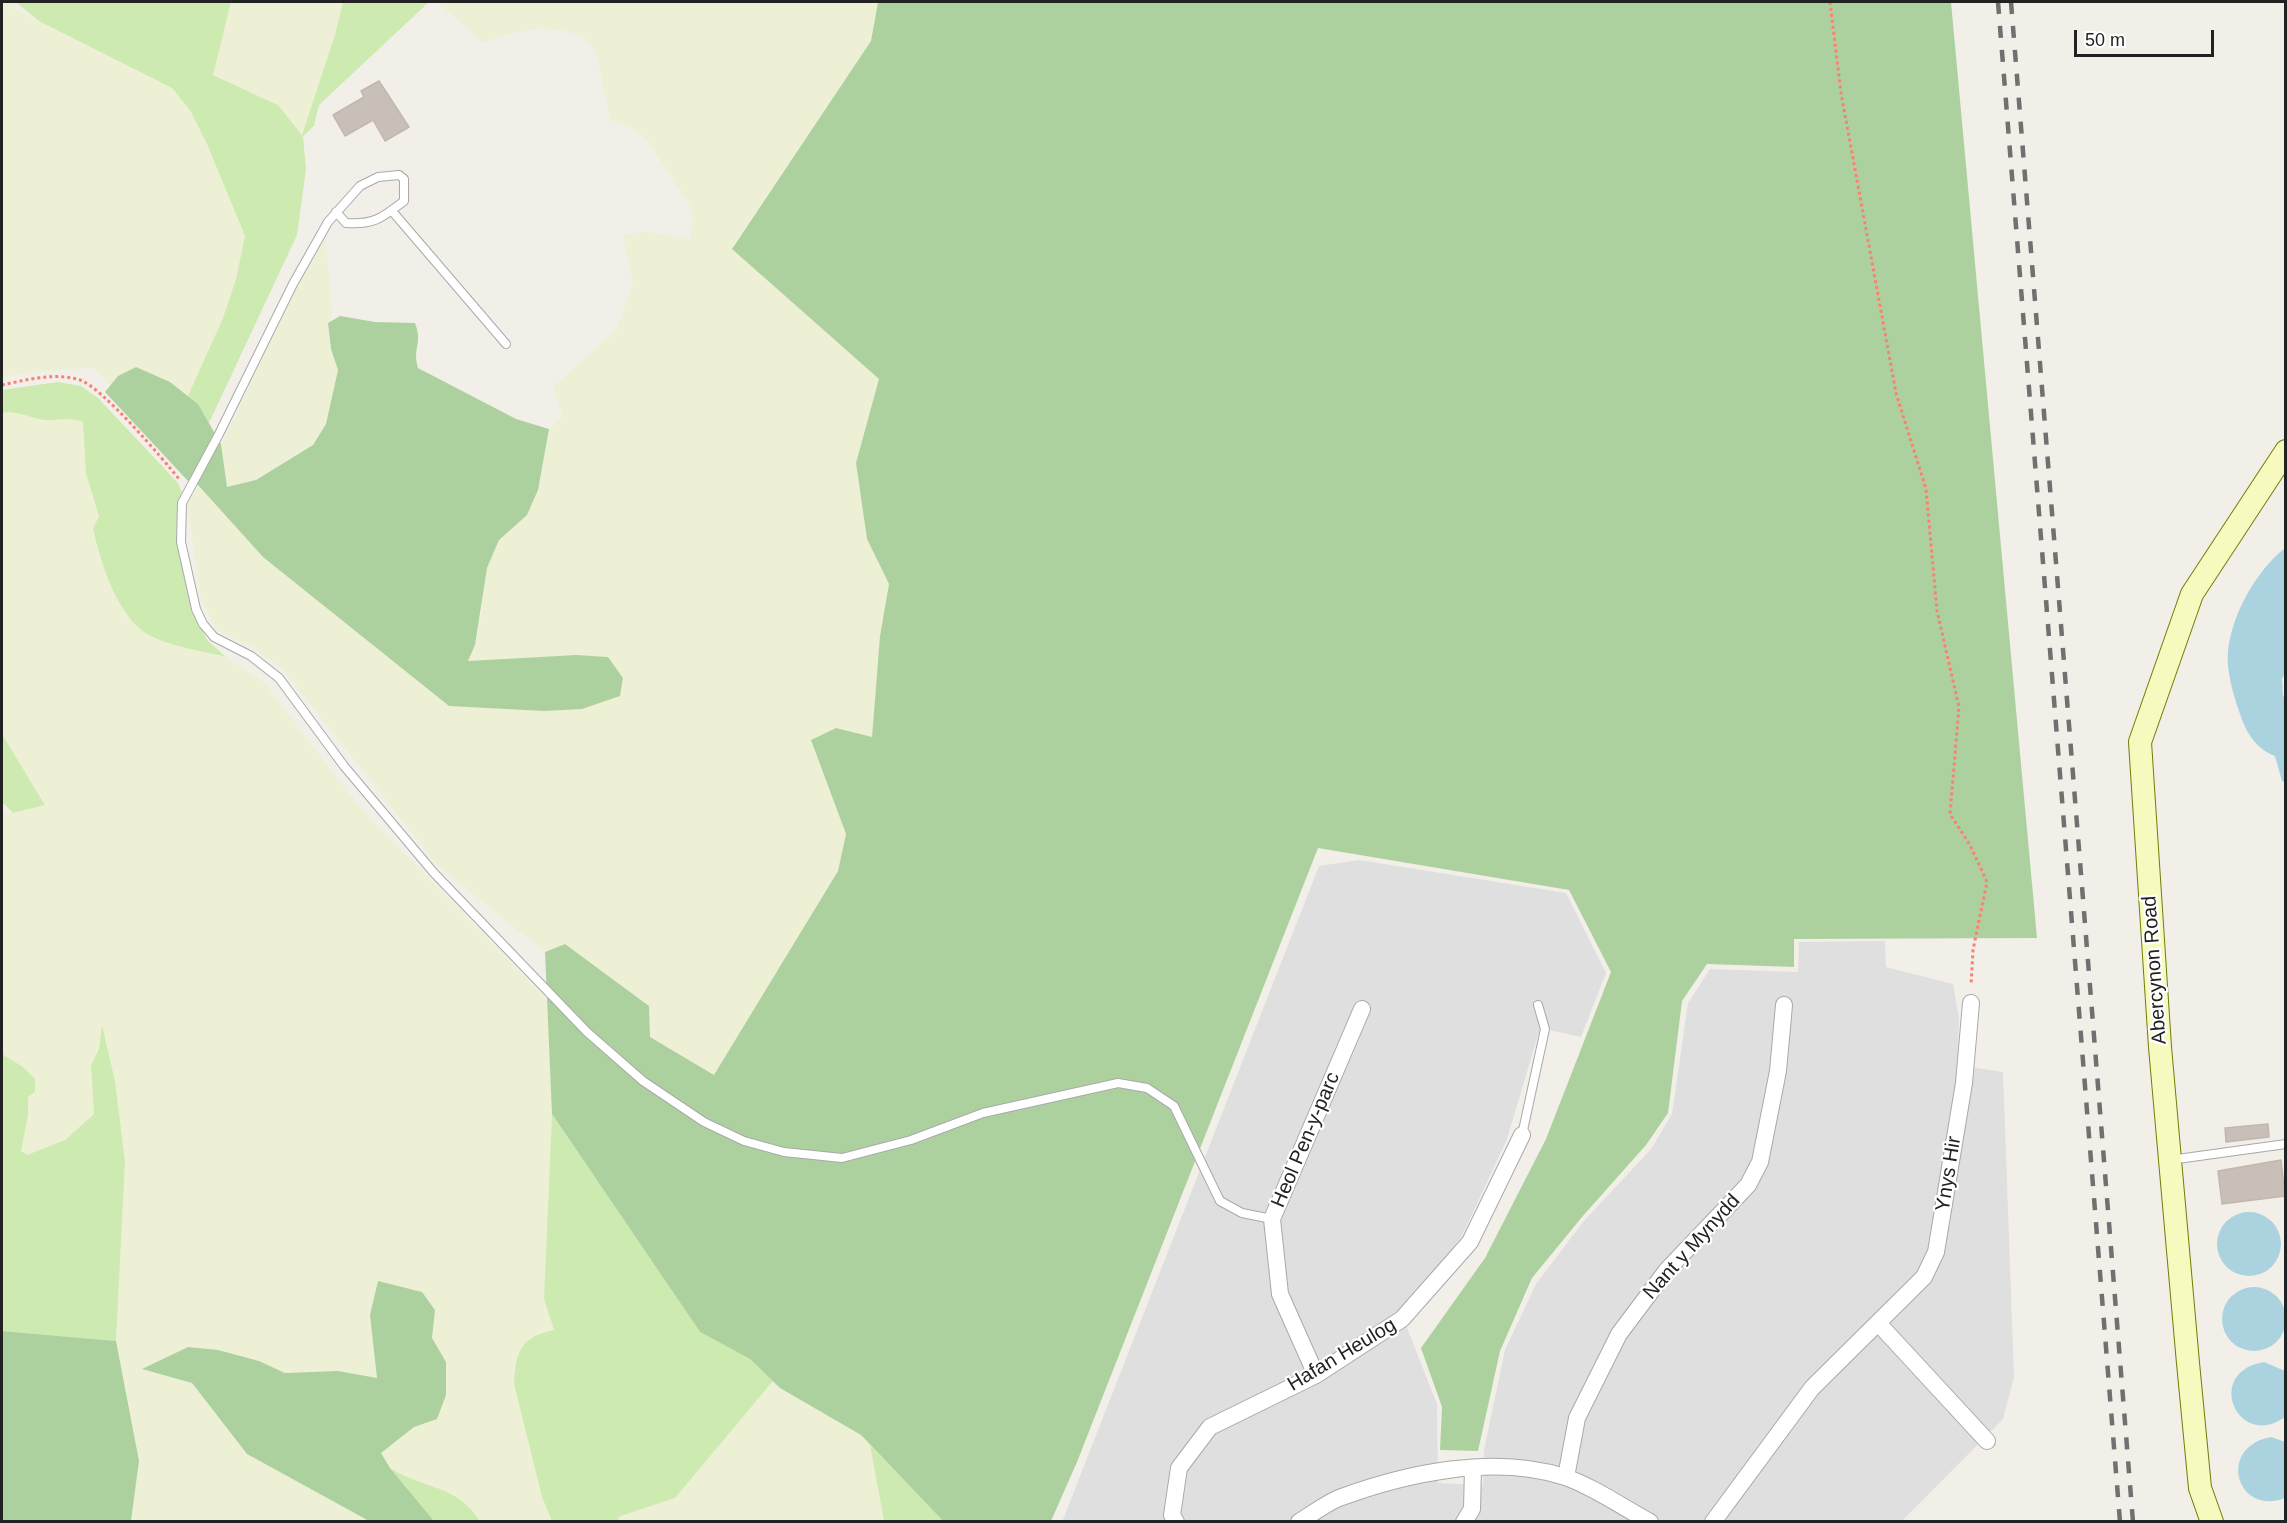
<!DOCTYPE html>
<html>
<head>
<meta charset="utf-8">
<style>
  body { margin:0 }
  #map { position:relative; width:2287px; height:1523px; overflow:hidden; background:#f2efe9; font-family:Arial,sans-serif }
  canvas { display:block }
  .frame { position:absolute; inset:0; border:3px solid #222; pointer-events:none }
  .scale { position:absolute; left:2074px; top:30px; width:140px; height:27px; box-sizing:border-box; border:3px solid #222; border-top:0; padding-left:8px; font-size:18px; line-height:21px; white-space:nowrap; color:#222; -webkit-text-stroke:4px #fff; paint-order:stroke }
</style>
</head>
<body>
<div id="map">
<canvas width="2287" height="1523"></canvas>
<div class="frame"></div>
<div class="scale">50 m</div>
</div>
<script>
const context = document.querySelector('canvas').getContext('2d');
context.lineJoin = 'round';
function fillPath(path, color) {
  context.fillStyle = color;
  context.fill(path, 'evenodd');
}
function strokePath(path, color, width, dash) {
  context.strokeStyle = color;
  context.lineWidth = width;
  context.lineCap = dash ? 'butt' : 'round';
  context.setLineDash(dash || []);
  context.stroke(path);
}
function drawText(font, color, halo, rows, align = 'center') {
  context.font = font + ' Arial,sans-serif';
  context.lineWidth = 4.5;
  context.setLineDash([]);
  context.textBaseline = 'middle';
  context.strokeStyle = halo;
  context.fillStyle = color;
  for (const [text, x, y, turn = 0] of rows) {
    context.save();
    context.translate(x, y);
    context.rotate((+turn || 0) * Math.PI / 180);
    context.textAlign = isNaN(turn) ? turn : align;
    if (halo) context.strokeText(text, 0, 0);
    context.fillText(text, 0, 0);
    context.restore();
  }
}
const residential = new Path2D(`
  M 1359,860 L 1566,893 L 1606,973 L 1581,1037 L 1540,1028 L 1507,1139 L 1462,1236 L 1430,1278 L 1400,1310 L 1437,1404 L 1438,1483 L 1483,1485 L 1484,1450 L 1505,1350 L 1536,1284 L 1583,1222 L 1651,1149 L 1672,1114 L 1688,1003 L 1710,969 L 1798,972 L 1799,942 L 1885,941 L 1886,967 L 1953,984 L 1959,1019 L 1957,1065 L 2003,1072 L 2014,1377 L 2003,1419 L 1902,1521 L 1062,1522 L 1319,866 Z`);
const farmland = new Path2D(`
  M 2,2 L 21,2 L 14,8 L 172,88 L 190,110 L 207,144 L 245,236 L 236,279 L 223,318 L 188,396 L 170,382 L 111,386 L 94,368 L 30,372 L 2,378 Z
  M 231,2 L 343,2 L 335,35 L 303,136 L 278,105 L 213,75 Z
  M 437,2 L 878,2 L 871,41 L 732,248 L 879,379 L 856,463 L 867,539 L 889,584 L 880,636 L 872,738 L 836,728 L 811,740 L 846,834 L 838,871 L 715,1075 L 650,1037 L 649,1006 L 565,944 L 545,952 L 439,867 L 284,671 L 253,647 L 217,631 L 201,599 L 187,504 L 198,485 L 263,557 L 449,706 L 576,655 L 468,661 L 482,611 L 483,589 L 487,568 L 499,540 L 527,515 L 538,490 L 549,429 L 563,417 L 553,387 L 616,330 L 633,285 L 623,235 L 648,231 L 689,240 L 693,219 L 690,206 L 649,143 L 633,128 L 610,120 L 596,52 L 582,36 L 561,30 L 540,28 L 501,36 L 483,43 Z
  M 326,238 L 332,311 L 328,323 L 331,349 L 338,370 L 326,424 L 313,444 L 256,480 L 227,488 L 221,444 L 310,262 Z
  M 11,411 L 44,420 L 68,417 L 83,422 L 86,474 L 99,516 L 93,530 L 99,558 L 126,616 L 184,647 L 226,657 L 263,681 L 356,803 L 548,1001 L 552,1114 L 544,1299 L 555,1330 L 541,1332 L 514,1365 L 514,1384 L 542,1497 L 552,1521 L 480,1521 L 472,1509 L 431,1484 L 408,1479 L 390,1468 L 381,1453 L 414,1427 L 446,1362 L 432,1338 L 435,1310 L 378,1281 L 370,1315 L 377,1378 L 338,1371 L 285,1373 L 259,1361 L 218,1350 L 188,1347 L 143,1369 L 192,1383 L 247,1454 L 369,1521 L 131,1521 L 139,1461 L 116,1341 L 125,1162 L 115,1081 L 103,1028 L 99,1049 L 91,1065 L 94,1114 L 65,1140 L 27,1155 L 21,1151 L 28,1116 L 28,1096 L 7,1057 L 2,1054 L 2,815 L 45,804 L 2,734 L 2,413 Z
  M 773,1381 L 780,1388 L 861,1435 L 870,1445 L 884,1521 L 619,1522 L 618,1517 L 675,1498 Z`);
const grass = new Path2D(`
  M 21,2 L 231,2 L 213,75 L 278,105 L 302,135 L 335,35 L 343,2 L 429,2 L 319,105 L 314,126 L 303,136 L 306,169 L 297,235 L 209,423 L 198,404 L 188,396 L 223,318 L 236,279 L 245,236 L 207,144 L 190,110 L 172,88 L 39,21 L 18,4 Z
  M 58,382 L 81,386 L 98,398 L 178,483 L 182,493 L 178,543 L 191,608 L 207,640 L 226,657 C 203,651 177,648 155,638 C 119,624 101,564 93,529 L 99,516 L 86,474 L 83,422 C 66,416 60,421 44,420 C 29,418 17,410 2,413 L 2,390 Z
  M 2,734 L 45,805 L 13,813 L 2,802 Z
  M 102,1025 L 115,1081 L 125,1162 L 116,1341 L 2,1331 L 2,1054 L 23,1067 L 35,1079 L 35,1092 L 28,1097 L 28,1116 L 21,1151 L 27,1155 L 65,1140 L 94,1114 L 91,1065 L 99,1049 Z
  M 552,1114 L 700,1332 L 750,1359 L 773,1381 L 675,1498 L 618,1517 L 619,1521 L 552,1521 L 542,1497 L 514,1384 C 515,1352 522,1336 554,1330 L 544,1299 Z
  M 870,1445 L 943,1521 L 884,1521 Z
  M 390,1468 C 423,1489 456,1484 480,1521 L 434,1521 Z`);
const forest = new Path2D(`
  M 878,2 L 1951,2 L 2037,938 L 1794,939 L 1794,967 L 1707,964 L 1682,1001 L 1668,1113 L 1646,1145 L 1582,1217 L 1532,1278 L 1500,1351 L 1478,1451 L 1440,1450 L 1442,1407 L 1421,1348 L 1485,1258 L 1546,1139 L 1611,972 L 1569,890 L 1318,848 L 1077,1462 L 1051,1521 L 943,1521 L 861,1435 L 780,1388 L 750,1359 L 700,1332 L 552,1114 L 545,952 L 565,944 L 649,1006 L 650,1037 L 714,1075 L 838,871 L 846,834 L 811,740 L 836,728 L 872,737 L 880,636 L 889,584 L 867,539 L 856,463 L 879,379 L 732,249 L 871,41 Z
  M 340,316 L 375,322 L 415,323 C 423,344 412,347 418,368 L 516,419 L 549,429 L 538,490 L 527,515 L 499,540 L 487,568 L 475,645 L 468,661 L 576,655 L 608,657 L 623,678 L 620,696 L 582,709 L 544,711 L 449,706 L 263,557 L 198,485 L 188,481 L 105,392 L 118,376 L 136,367 L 170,382 L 198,404 L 221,444 L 227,487 L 256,480 L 313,445 L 326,424 L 338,370 L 331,349 L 328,323 Z
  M 378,1281 L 422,1292 L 435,1310 L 432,1338 L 446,1362 L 446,1395 L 437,1419 L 414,1427 L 381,1453 L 390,1468 L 434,1521 L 369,1521 L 247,1454 L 192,1383 L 142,1369 L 188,1347 L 218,1350 L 259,1361 L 285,1373 L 338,1371 L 377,1378 L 370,1315 Z
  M 2,1331 L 116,1341 L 139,1461 L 131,1521 L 2,1521 Z`);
const water = new Path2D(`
  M 2285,548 L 2286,671 L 2282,679 L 2283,696 L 2286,699 L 2285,782 L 2282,781 L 2275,756 C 2254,748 2245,730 2239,711 C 2233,694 2226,669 2228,651 C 2232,614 2256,571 2285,548 Z
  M2217 1244a32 32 0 1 1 64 0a32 32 0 1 1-64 0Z
  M2222 1319a32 32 0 1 1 64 0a32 32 0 1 1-64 0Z
  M 2264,1362 L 2285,1371 L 2285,1417 C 2238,1451 2203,1372 2264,1362 Z
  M 2271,1437 L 2285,1442 L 2285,1498 C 2237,1517 2216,1447 2271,1437 Z`);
const building = new Path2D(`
  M 379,81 L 409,127 L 385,141 L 373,120 L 345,136 L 333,115 L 364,97 L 361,91 Z
  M 2268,1124 L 2269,1137 L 2226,1142 L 2225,1128 Z
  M 2281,1160 L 2285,1196 L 2222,1204 L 2218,1171 Z`);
const path = new Path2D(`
  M 1830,2 L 1841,93 L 1896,393 L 1926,489 L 1937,611 L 1959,707 L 1950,814 L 1970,845 L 1987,882 L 1973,950 L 1971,985
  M 2,385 C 26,380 55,372 80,380 C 103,388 162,458 179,479`);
const lane = new Path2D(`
  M 392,211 L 506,344
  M 336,212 L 346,223 C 374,225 382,218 404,201 L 404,179 L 399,175 L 378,177 L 360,186 L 328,222 L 293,284 L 218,436 L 182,503 L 181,542 L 196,609 L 203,624 L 214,637 L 251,656 L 279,678 L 344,766 L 434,873 L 587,1032 L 643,1081 L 704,1122 L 744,1141 L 784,1152 L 842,1158 L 911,1140 L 983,1113 L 1118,1083 L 1147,1088 L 1174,1106 L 1220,1201 L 1242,1213 L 1272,1219
  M 1522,1135 L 1545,1029 L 1538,1005
  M 2170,1160 L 2286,1144`);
const street = new Path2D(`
  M 1878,1323 L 1987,1441
  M 1316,1375 L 1280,1294 L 1272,1219 L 1362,1009
  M 1566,1477 L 1577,1418 L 1619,1334 L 1667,1270 L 1748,1185 L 1760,1162 L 1778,1071 L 1784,1005
  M 1176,1522 L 1172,1515 L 1179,1468 L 1210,1427 L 1316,1375 L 1402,1319 L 1470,1242 L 1522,1135
  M 1299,1522 C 1312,1514 1325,1504 1339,1498 C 1407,1473 1494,1454 1565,1477 C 1592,1486 1624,1508 1650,1522
  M 1464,1522 L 1472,1509 L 1473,1468
  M 1713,1522 L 1812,1388 L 1924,1277 L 1936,1252 L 1964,1083 L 1971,1003`);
const secondary = new Path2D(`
  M 2212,1522 L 2200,1488 L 2188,1363 L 2160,1047 L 2140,742 L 2192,594 L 2286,451`);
const rail = new Path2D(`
  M 1998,2 L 2120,1522
  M 2011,2 L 2133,1522`);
const streetNames = [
  ["Abercynon Road",2155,970,-94],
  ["Heol Pen-y-parc",1306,1140,-67],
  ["Ynys Hir",1949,1174,-81],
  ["Nant y Mynydd",1692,1247,-48],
  ["Hafan Heulog",1342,1355,-31]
];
fillPath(residential, '#e0dfdf');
fillPath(farmland, '#eef0d5');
fillPath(grass, '#cdebb0');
fillPath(forest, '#add19e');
fillPath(water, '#aad3df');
fillPath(building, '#c7bfb8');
strokePath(building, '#c4b6ab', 1.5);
strokePath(lane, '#a9a9a9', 10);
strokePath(street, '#a9a9a9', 18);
strokePath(secondary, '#707d05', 24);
strokePath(path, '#fa8072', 3, [3, 3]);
strokePath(lane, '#fff', 8);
strokePath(street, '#fff', 16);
strokePath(secondary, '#f7fabf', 22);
strokePath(rail, '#707070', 4.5, [12, 12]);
drawText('20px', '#222', '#fff', streetNames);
</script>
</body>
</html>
